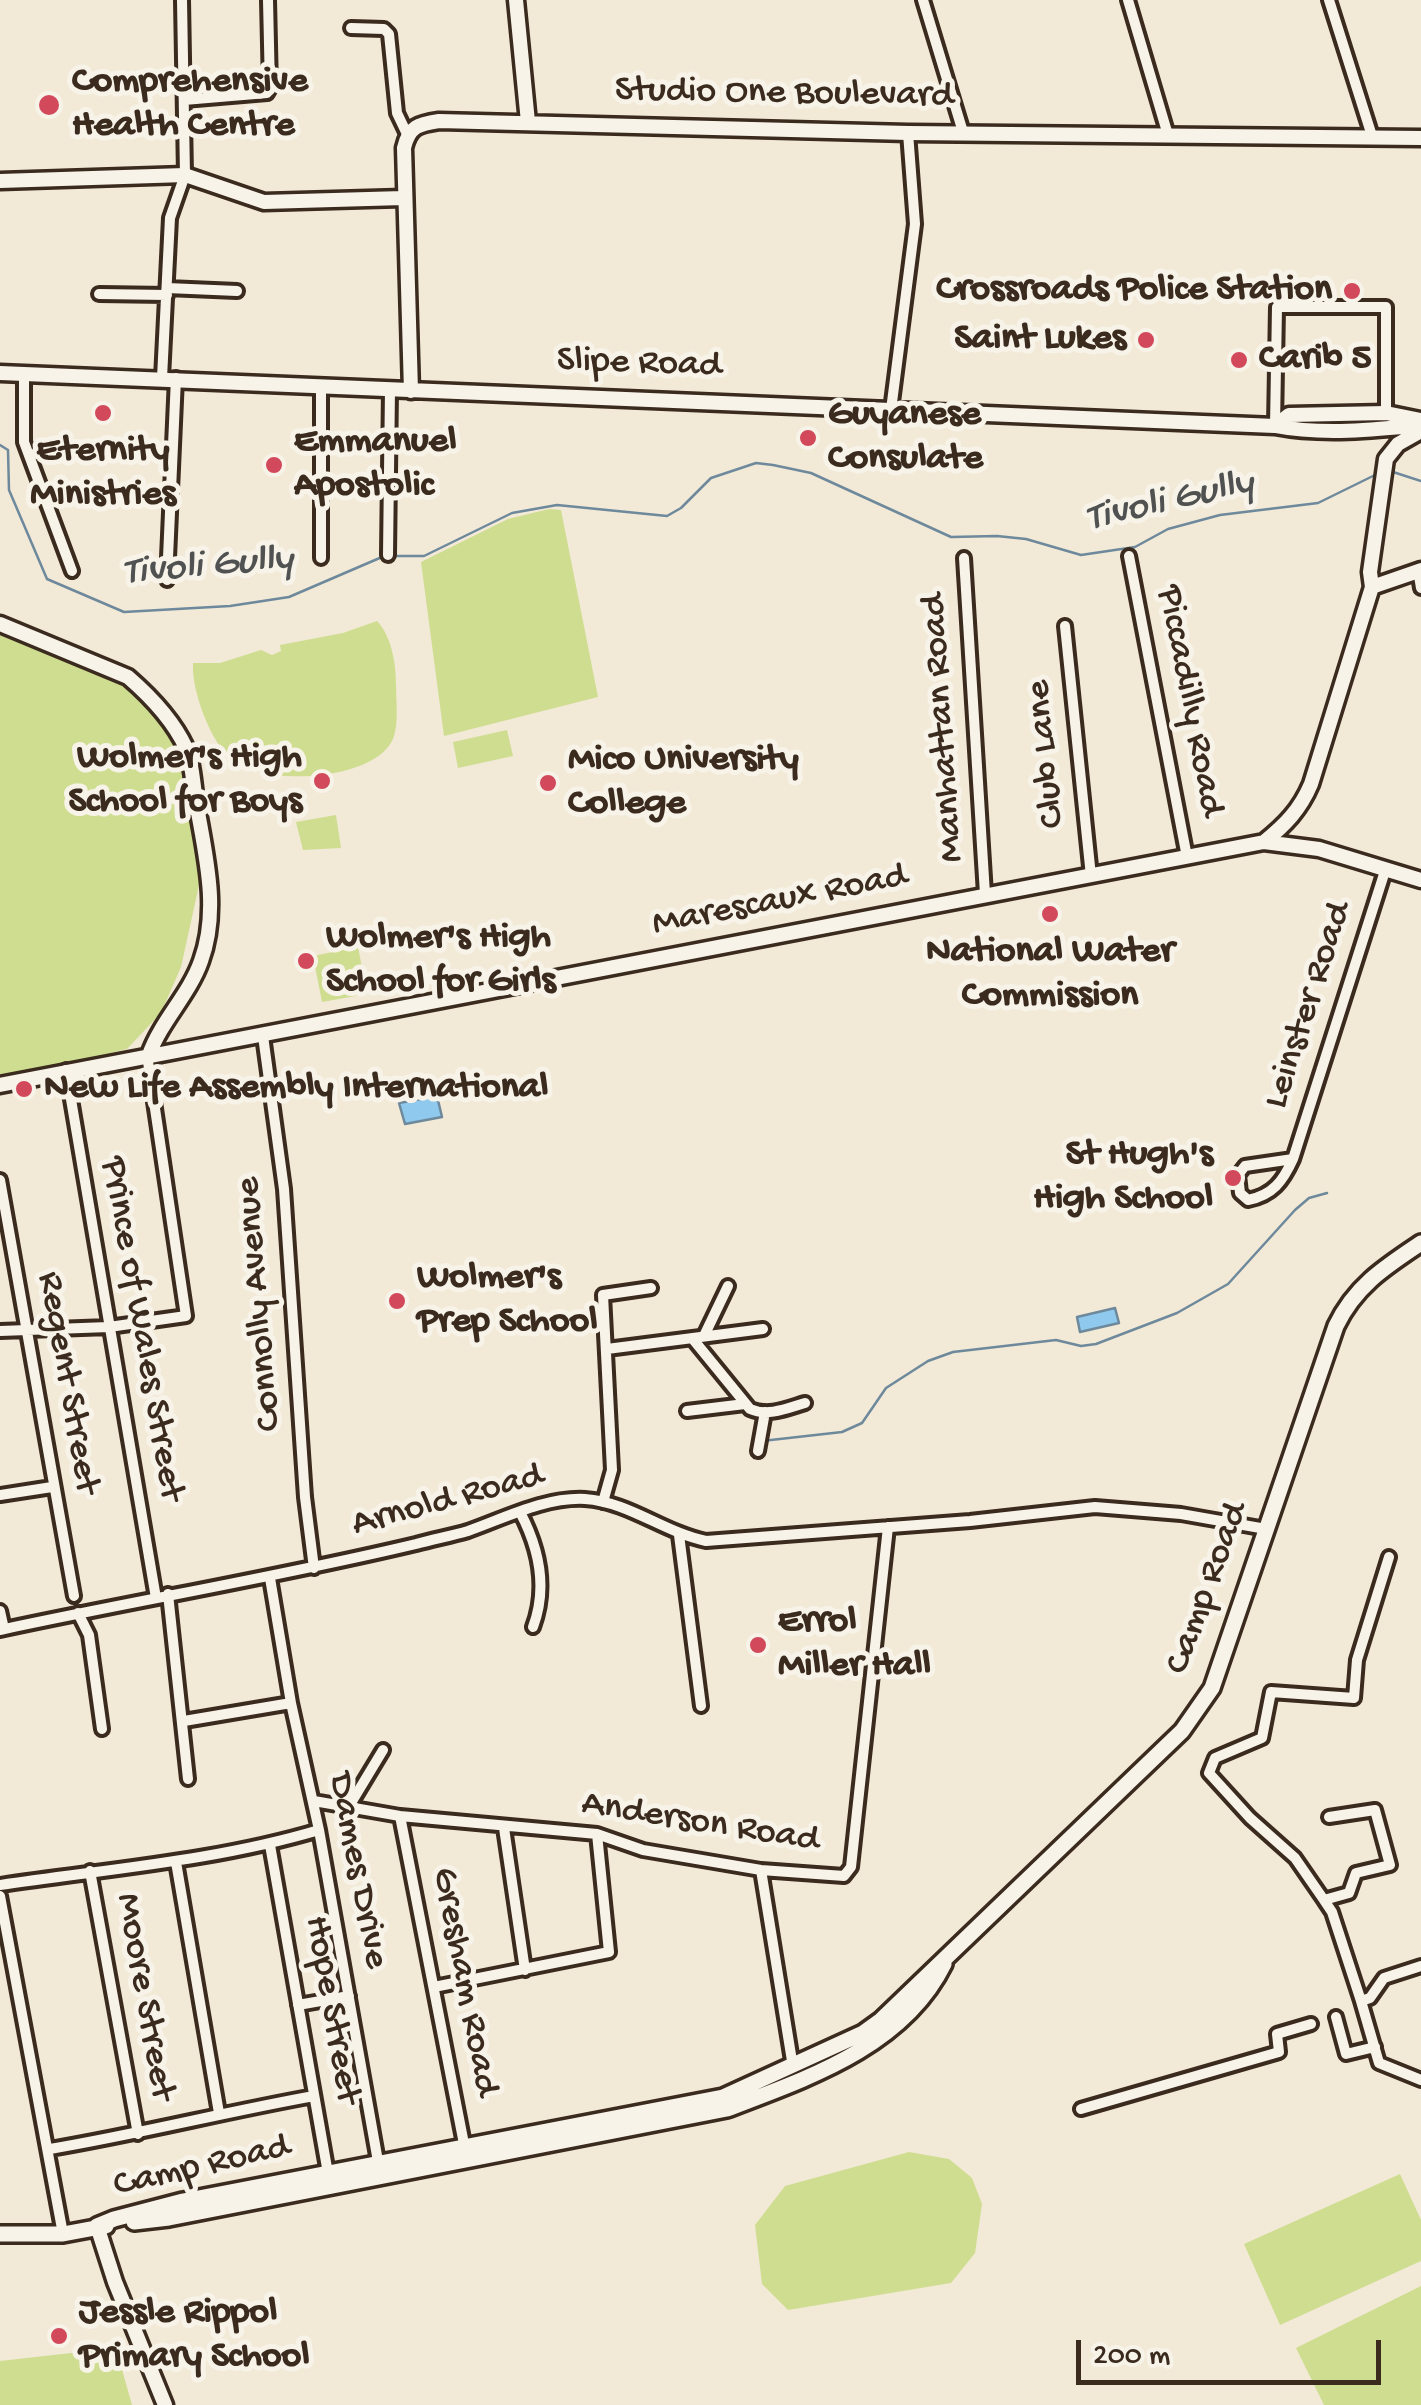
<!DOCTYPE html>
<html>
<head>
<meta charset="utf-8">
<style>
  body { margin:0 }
  #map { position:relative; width:1421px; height:2405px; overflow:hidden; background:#f2e9d7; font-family:"Gochi Hand",sans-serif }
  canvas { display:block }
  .scale { position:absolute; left:1076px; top:2340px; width:305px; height:45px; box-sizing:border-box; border:5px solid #3b2a1e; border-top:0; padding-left:12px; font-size:30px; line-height:35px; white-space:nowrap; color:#3b2a1e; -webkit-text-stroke:8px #f7f3e8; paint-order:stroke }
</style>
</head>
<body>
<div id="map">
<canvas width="1421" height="2405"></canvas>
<div class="scale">200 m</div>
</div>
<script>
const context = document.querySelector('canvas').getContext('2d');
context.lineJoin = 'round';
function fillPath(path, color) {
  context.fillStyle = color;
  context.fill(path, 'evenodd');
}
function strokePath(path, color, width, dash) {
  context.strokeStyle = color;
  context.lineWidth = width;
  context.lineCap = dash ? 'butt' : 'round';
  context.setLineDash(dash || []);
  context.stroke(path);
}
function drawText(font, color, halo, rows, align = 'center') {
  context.font = font + ' "Gochi Hand",sans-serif';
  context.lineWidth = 10;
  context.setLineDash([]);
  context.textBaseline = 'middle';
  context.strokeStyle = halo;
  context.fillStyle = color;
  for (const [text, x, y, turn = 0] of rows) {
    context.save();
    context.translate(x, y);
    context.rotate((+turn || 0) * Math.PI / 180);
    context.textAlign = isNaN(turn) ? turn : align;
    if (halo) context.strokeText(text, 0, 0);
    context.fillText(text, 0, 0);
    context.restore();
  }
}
const green = new Path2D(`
  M 549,509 L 561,510 L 598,697 L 444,736 L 421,562 L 508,519 Z
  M 377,621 C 392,637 396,664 396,685 C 396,701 399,724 393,739 C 375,781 264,787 232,760 C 211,743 191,690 193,663 L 220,663 L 261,650 L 272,655 L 281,651 L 280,645 L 343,633 Z
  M 0,635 L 124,684 L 166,726 L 184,758 L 203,867 L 181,967 L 161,1013 L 127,1049 L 0,1081 Z
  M 507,730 L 513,756 L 458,768 L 453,742 Z
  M 336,815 L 341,848 L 303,850 L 296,822 Z
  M 358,947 L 367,994 L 322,1002 L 313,956 Z
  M 909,2152 L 949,2159 L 972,2178 L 982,2204 L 975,2253 L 951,2283 L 788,2310 L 762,2284 L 755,2225 L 785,2186 Z
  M 1400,2174 L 1421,2220 L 1421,2261 L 1280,2325 L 1244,2244 Z
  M 1421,2286 L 1421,2405 L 1324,2405 L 1296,2348 Z
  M 116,2348 L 132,2405 L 0,2405 L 0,2361 Z`);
const water = new Path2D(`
  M 437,1096 L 442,1117 L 405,1124 L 399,1103 Z
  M 1115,1308 L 1119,1323 L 1080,1332 L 1077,1317 Z`);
const stream = new Path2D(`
  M 0,445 L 8,450 L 9,490 L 47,579 L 124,612 L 230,606 L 289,597 L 382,557
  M 1390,471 L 1421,481
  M 390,556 L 424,556 L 512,513 L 557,505 L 667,516 L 681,508 L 711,478 L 756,463 L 773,465 L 811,473 L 951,537 L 997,536 L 1026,539 L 1081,555 L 1135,547 L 1168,529 L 1220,515 L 1318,503 L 1377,474
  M 762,1441 L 842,1432 L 862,1423 L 886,1388 L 928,1361 L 953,1352 L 1056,1340 L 1081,1346 L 1096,1344 L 1177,1313 L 1228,1284 L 1295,1210 L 1309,1198 L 1327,1193`);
const street = new Path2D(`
  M 923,0 L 963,132
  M 1128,0 L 1168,135
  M 1329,0 L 1372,136
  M 351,28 L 384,29 L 389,34 L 397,113 L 407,134
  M 184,100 L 267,93 L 270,88 L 268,0
  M 167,288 L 237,291
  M 99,294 L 167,295
  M 24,374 L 24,442 L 72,571
  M 162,378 L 170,218 L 185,175 L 182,0
  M 891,410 L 915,224 L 908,133
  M 1275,426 L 1277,307 L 1386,307 L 1386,413
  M 388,555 L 390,389
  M 1129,556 L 1187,857
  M 321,558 L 321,385
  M 964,558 L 985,894
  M 1418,570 L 1421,588
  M 167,580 L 176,378
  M 1065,626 L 1091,876
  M 263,1036 L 284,1189 L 305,1497 L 314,1568
  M 66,1070 L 156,1598
  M 1293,1159 L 1245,1166 L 1238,1175 L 1240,1193 L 1248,1200 C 1273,1195 1283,1181 1293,1159 L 1385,871
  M 0,1180 L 74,1596
  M 0,1331 L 109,1327 L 186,1316 L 147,1055
  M 704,1336 L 728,1286
  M 692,1338 L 750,1409 C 768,1417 788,1408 805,1403
  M 607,1349 L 763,1329
  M 687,1411 L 745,1404
  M 758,1451 L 765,1412
  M 0,1495 L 52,1487
  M 603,1502 L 612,1470 L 603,1295 L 651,1288
  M 520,1512 C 539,1548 548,1587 533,1627
  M 679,1535 L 701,1706
  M 270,1578 L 291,1703 L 319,1830 L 379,2167
  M 168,1594 L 188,1779
  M 0,1611 L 4,1629
  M 78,1613 L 89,1635 L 102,1729
  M 0,1630 C 139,1600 278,1577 416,1544 C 434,1539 451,1536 468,1531 C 505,1518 545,1497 585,1499 C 629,1502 663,1532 706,1541 L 970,1521 L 1095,1507 L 1181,1514 L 1266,1529
  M 184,1721 L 291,1703
  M 314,1801 L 400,1816 L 597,1834 L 643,1850 L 761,1870 L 844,1876 L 851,1867 L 888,1527
  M 348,1808 L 383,1750
  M 400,1816 L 465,2149
  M 1329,1817 L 1375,1810 L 1390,1865 L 1356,1873 L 1349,1893 L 1324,1900 L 1295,1858 L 1250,1818 L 1209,1773 L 1215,1758 L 1262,1738 L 1271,1692 L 1354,1698 L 1357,1660 L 1389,1557
  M 504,1828 L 525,1970
  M 270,1845 L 329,2179
  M 176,1862 L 219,2113
  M 761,1870 L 793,2067
  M 90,1871 L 138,2134
  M 0,1885 C 107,1869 215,1861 319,1830
  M 0,1896 L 63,2234
  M 1324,1900 L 1332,1912 L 1361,2001 L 1370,1998 L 1384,1978 L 1421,1966
  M 434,1987 L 609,1952 L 597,1834
  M 1361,2001 L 1379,2063 L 1421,2080
  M 298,2005 L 349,1996
  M 1336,2017 L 1346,2054 L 1375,2047
  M 1081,2109 L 1279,2052 L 1277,2034 L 1311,2024
  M 50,2149 C 139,2134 225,2112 314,2096`);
const secondary = new Path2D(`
  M 516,0 L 528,122
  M 0,181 L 185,175 L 264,202 L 403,198
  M 0,373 C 425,388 850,407 1275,426 C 1321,435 1375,430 1421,425
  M 411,391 L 404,148 C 409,126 419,124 439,121 L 908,133 L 1421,138
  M 1275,426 L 1289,415 L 1386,413 L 1420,420
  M 1372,587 L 1370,572 L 1386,459 L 1398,444 L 1421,431
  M 0,624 L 128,677 C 150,696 174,722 186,748 C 193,764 193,785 196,801 C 205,854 220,909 201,961 C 189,995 161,1021 149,1055
  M 1264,842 C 1285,825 1300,810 1311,784 L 1372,587 L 1421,570
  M 0,1085 L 1264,842 L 1319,849 L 1421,880
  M 97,2226 L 115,2282 L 165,2405`);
const primary = new Path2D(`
  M 134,2222 L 169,2218 L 727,2109 C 808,2078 903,2047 944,1964
  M 97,2226 L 114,2219 L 183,2201 L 723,2097 L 863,2033 L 881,2020 L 1182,1731 L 1212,1688 L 1336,1326 C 1355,1286 1385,1267 1421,1243
  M 0,2234 L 63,2234 L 106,2226`);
const markers = [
  [49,105,12,"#d1495b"],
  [1352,291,10,"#d1495b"],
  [1146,340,10,"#d1495b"],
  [1239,360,10,"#d1495b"],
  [103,413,10,"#d1495b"],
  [808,438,10,"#d1495b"],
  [274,465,10,"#d1495b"],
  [322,781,10,"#d1495b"],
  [548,783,10,"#d1495b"],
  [1050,914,10,"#d1495b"],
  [306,961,10,"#d1495b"],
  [24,1089,10,"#d1495b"],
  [1233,1178,10,"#d1495b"],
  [397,1301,10,"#d1495b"],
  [758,1645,10,"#d1495b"],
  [59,2336,10,"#d1495b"]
];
const poiNames = [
  ["Comprehensive",72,83],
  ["Health Centre",72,127],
  ["Crossroads Police Station",1332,291,"right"],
  ["Saint Lukes",1126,340,"right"],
  ["Carib 5",1259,360],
  ["Guyanese",828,416],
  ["Consulate",828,460],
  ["Emmanuel",294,443],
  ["Apostolic",294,487],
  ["Eternity",103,452,"center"],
  ["Ministries",103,496,"center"],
  ["Wolmer's High",302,759,"right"],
  ["School for Boys",302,803,"right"],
  ["Mico University",568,761],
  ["College",568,805],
  ["Wolmer's High",326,939],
  ["School for Girls",326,983],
  ["National Water",1050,953,"center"],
  ["Commission",1050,997,"center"],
  ["New Life Assembly International",44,1089],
  ["St Hugh's",1213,1156,"right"],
  ["High School",1213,1200,"right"],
  ["Wolmer's",417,1279],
  ["Prep School",417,1323],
  ["Errol",778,1623],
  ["Miller Hall",778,1667],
  ["Jessle Rippol",79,2314],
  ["Primary School",79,2358]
];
const streetNames = [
  ["Studio One Boulevard",784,95,1],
  ["Slipe Road",639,365,2],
  ["Piccadilly Road",1188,701,79],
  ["Manhattan Road",945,728,-94],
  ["Club Lane",1048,754,-96],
  ["Marescaux Road",780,902,-11],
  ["Leinster Road",1310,1006,-72],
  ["Connolly Avenue",261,1304,-95],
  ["Prince of Wales Street",140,1329,80],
  ["Regent Street",66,1383,80],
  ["Arnold Road",448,1502,-15],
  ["Camp Road",1209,1589,-70],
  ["Anderson Road",700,1824,9],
  ["Dames Drive",356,1871,79],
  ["Gresham Road",463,1982,79],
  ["Moore Street",143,1997,80],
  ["Hope Street",330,2010,80],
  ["Camp Road",202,2168,-13]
];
const waterNames = [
  ["Tivoli Gully",1170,503,-13],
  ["Tivoli Gully",208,568,-5]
];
fillPath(green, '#cfdd90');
fillPath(water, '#8fc9ee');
strokePath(water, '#6d899b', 2.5);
strokePath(stream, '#6d899b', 2.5);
strokePath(street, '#3b2a1e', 18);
strokePath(secondary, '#3b2a1e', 21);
strokePath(primary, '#3b2a1e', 22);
strokePath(street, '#f7f3e8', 10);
strokePath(secondary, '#f7f3e8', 14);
strokePath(primary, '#f7f3e8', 15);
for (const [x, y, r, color] of markers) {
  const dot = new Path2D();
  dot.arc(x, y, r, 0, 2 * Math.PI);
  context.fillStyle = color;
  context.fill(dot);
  strokePath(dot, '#f7f3e8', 4);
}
drawText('bold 38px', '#3b2a1e', '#f7f3e8', poiNames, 'left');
drawText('38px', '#3b2a1e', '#f7f3e8', streetNames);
drawText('italic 40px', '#505252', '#f7f3e8', waterNames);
</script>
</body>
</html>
